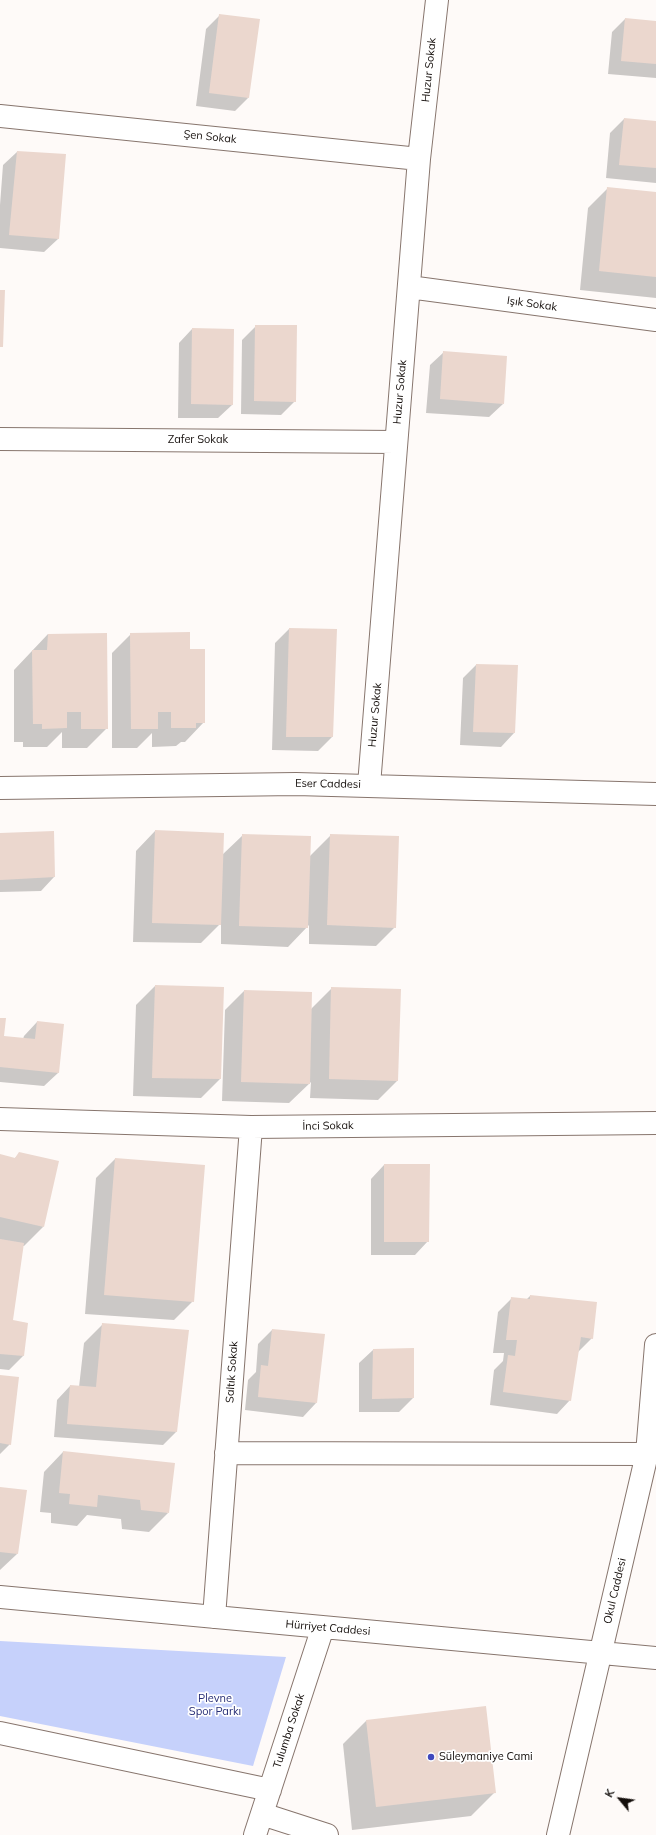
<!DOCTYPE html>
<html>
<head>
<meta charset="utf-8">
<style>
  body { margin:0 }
  #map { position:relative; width:656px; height:1835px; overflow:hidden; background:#fefaf8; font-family:Mulish,sans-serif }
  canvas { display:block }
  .north { position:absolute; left:600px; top:1779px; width:40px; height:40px; -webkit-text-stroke:3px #fff; paint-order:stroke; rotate:299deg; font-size:11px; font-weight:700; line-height:16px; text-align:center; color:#140e0b }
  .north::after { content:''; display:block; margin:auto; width:14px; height:18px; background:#140e0b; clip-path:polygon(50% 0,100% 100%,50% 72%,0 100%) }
</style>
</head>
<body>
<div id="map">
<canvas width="656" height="1835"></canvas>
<div class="north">K</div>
</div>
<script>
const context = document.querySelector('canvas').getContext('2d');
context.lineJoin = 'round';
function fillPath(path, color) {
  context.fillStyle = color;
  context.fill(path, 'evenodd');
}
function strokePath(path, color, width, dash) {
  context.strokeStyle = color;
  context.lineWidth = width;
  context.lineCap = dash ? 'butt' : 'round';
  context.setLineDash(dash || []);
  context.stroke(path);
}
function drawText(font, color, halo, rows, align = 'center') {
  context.font = font + ' Mulish,sans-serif';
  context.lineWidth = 3.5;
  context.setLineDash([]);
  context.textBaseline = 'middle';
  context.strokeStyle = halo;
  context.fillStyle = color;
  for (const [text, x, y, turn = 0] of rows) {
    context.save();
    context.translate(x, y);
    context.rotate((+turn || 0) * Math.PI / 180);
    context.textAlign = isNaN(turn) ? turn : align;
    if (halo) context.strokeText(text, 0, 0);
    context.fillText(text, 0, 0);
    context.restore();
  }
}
const green = new Path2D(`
  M 0,1641 L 18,1642 L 286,1657 L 253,1766 L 0,1716 Z`);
const shadow = new Path2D(`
  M 220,15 L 248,98 L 235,111 L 196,106 L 206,29 Z
  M 625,19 L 656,22 L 656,78 L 608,74 L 612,32 Z
  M 624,119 L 656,122 L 656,183 L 606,178 L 610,133 Z
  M 17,152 L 58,239 L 44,252 L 0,248 L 0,205 L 3,165 Z
  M 608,188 L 656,193 L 656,298 L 580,290 L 588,208 Z
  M 256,326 L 295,401 L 281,415 L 241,414 L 242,340 Z
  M 192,329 L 232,405 L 218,418 L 178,418 L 179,343 Z
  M 444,352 L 503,404 L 489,417 L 426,413 L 430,365 Z
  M 289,629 L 332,737 L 318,751 L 272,750 L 275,643 Z
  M 48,634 L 107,728 L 87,748 L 62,748 L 62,732 L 47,747 L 23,747 L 23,742 L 14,742 L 14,670 Z
  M 131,634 L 189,650 L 204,722 L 185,742 L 181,742 L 176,746 L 152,747 L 152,733 L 137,748 L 112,748 L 112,653 Z
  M 476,665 L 514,733 L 501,747 L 460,745 L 463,678 Z
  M 155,831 L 222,855 L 243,835 L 310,856 L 331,835 L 395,927 L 376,946 L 309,944 L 309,925 L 288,947 L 221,944 L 221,923 L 201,943 L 133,942 L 136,851 Z
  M 0,834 L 54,877 L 41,891 L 0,892 Z
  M 155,986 L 220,1079 L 201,1098 L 133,1096 L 136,1005 Z
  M 332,988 L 399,990 L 397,1081 L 378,1100 L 310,1098 L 311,1082 L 289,1103 L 222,1101 L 225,1010 L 244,991 L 311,1009 Z
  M 0,1019 L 3,1037 L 23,1039 L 24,1036 L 37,1022 L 58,1073 L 44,1086 L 0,1082 Z
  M 20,1153 L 43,1227 L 24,1246 L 23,1246 L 10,1321 L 26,1323 L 23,1356 L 9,1370 L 0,1369 L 0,1155 L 14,1159 Z
  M 115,1159 L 193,1301 L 174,1320 L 85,1314 L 96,1178 Z
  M 384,1165 L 428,1241 L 415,1255 L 371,1255 L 371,1179 Z
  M 530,1296 L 592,1338 L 578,1352 L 570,1400 L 557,1414 L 490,1405 L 494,1370 L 503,1361 L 504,1353 L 493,1353 L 498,1312 L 512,1298 L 526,1300 Z
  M 103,1324 L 188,1331 L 176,1432 L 163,1445 L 54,1437 L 57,1400 L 70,1386 L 79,1387 L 84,1343 Z
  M 272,1330 L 316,1403 L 303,1417 L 245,1410 L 248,1380 L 256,1372 L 258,1344 Z
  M 413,1349 L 413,1398 L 399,1412 L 359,1412 L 359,1363 L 373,1350 Z
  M 0,1376 L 10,1444 L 0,1454 Z
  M 63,1452 L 168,1513 L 149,1532 L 122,1529 L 121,1519 L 87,1515 L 77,1526 L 51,1523 L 51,1513 L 40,1512 L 44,1472 Z
  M 0,1488 L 17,1554 L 0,1570 Z
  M 485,1707 L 494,1793 L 471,1816 L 352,1830 L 343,1744 L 366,1721 Z`);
const building = new Path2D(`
  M 219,14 L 260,19 L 249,98 L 209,93 Z
  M 625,18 L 656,21 L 656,64 L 621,61 Z
  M 624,118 L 656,121 L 656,168 L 619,165 Z
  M 17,151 L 66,154 L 59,239 L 9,235 Z
  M 607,187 L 656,192 L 656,277 L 599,271 Z
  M 0,290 L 5,290 L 3,347 L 0,347 Z
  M 255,325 L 297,325 L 296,402 L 254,401 Z
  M 192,328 L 234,329 L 233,405 L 191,404 Z
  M 443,351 L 507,356 L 504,404 L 440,399 Z
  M 289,628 L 337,629 L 333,737 L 286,737 Z
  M 190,632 L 190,649 L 205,649 L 205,723 L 196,723 L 196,728 L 171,728 L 171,712 L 158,712 L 158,729 L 131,729 L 130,633 Z
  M 107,633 L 108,729 L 81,729 L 81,712 L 67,712 L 67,728 L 42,729 L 42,724 L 33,724 L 32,650 L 47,650 L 48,634 Z
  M 476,664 L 518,665 L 515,733 L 473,732 Z
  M 155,830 L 224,833 L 221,925 L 152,923 Z
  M 54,831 L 55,877 L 0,880 L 0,833 Z
  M 242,834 L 311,836 L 308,928 L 239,926 Z
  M 330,834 L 399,836 L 396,928 L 327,925 Z
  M 155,985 L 224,987 L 221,1079 L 152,1078 Z
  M 331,987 L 401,989 L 398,1081 L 329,1079 Z
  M 244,990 L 312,992 L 310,1084 L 241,1082 Z
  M 0,1018 L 6,1018 L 4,1036 L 35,1039 L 37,1021 L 64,1024 L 59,1073 L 0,1067 Z
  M 19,1152 L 59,1161 L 44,1227 L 0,1217 L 0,1154 L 15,1158 Z
  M 115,1158 L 205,1165 L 194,1302 L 104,1295 Z
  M 384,1164 L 430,1164 L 429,1242 L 384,1242 Z
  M 0,1239 L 24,1243 L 13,1320 L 28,1323 L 24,1356 L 0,1354 Z
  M 530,1295 L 597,1302 L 593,1339 L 581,1337 L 571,1401 L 503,1392 L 508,1355 L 515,1356 L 517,1340 L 506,1340 L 511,1297 L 530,1299 Z
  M 102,1323 L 189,1330 L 177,1432 L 67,1424 L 70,1385 L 96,1387 Z
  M 272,1329 L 325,1334 L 317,1403 L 258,1397 L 261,1365 L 268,1366 Z
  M 414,1348 L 414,1398 L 372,1399 L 373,1349 Z
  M 0,1375 L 19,1377 L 11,1445 L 0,1443 Z
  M 63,1451 L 175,1463 L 169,1513 L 141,1510 L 140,1500 L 98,1495 L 97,1507 L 69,1504 L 70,1494 L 59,1493 Z
  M 0,1487 L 27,1490 L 18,1554 L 0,1552 Z
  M 486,1706 L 496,1793 L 376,1807 L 366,1720 Z`);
const street = new Path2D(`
  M 0,116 L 419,159
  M 409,287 L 656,320
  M 0,439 L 396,442
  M 369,785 L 419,159 L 437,0
  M 0,788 L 296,784 L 656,794
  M 0,1119 L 251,1127 L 656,1123
  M 226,1453 L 647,1454
  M 0,1597 L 656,1658
  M 214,1617 L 251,1127
  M 0,1733 L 270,1790
  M 262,1814 L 327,1835
  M 255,1835 L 323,1627
  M 558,1835 L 647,1454 L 656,1345`);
const markers = [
  [431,1757,4,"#4049bd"]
];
const streetNames = [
  ["Huzur Sokak",429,70,-84],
  ["Şen Sokak",210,137,6],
  ["Işık Sokak",532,304,8],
  ["Huzur Sokak",400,392,-85],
  ["Zafer Sokak",198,440],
  ["Huzur Sokak",375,715,-85],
  ["Eser Caddesi",328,784,1],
  ["İnci Sokak",328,1126,-1],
  ["Saltık Sokak",232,1372,-86],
  ["Okul Caddesi",615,1591,-77],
  ["Hürriyet Caddesi",328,1628,5],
  ["Tulumba Sokak",289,1731,-72]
];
const parkNames = [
  ["Plevne",215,1699],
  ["Spor Parkı",215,1712]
];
const poiNames = [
  ["Süleymaniye Cami",439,1757]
];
fillPath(green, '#c6d1fb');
fillPath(shadow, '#0003');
fillPath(building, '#ebd7ce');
strokePath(street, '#87756d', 24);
strokePath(street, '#fff', 22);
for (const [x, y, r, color] of markers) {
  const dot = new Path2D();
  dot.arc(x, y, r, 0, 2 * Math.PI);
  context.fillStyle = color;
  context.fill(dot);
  strokePath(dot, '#fff', 1.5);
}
drawText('11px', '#140e0b', '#fff', streetNames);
drawText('11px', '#262d75', '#fff', parkNames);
drawText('11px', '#140e0b', '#fff', poiNames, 'left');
</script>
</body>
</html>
